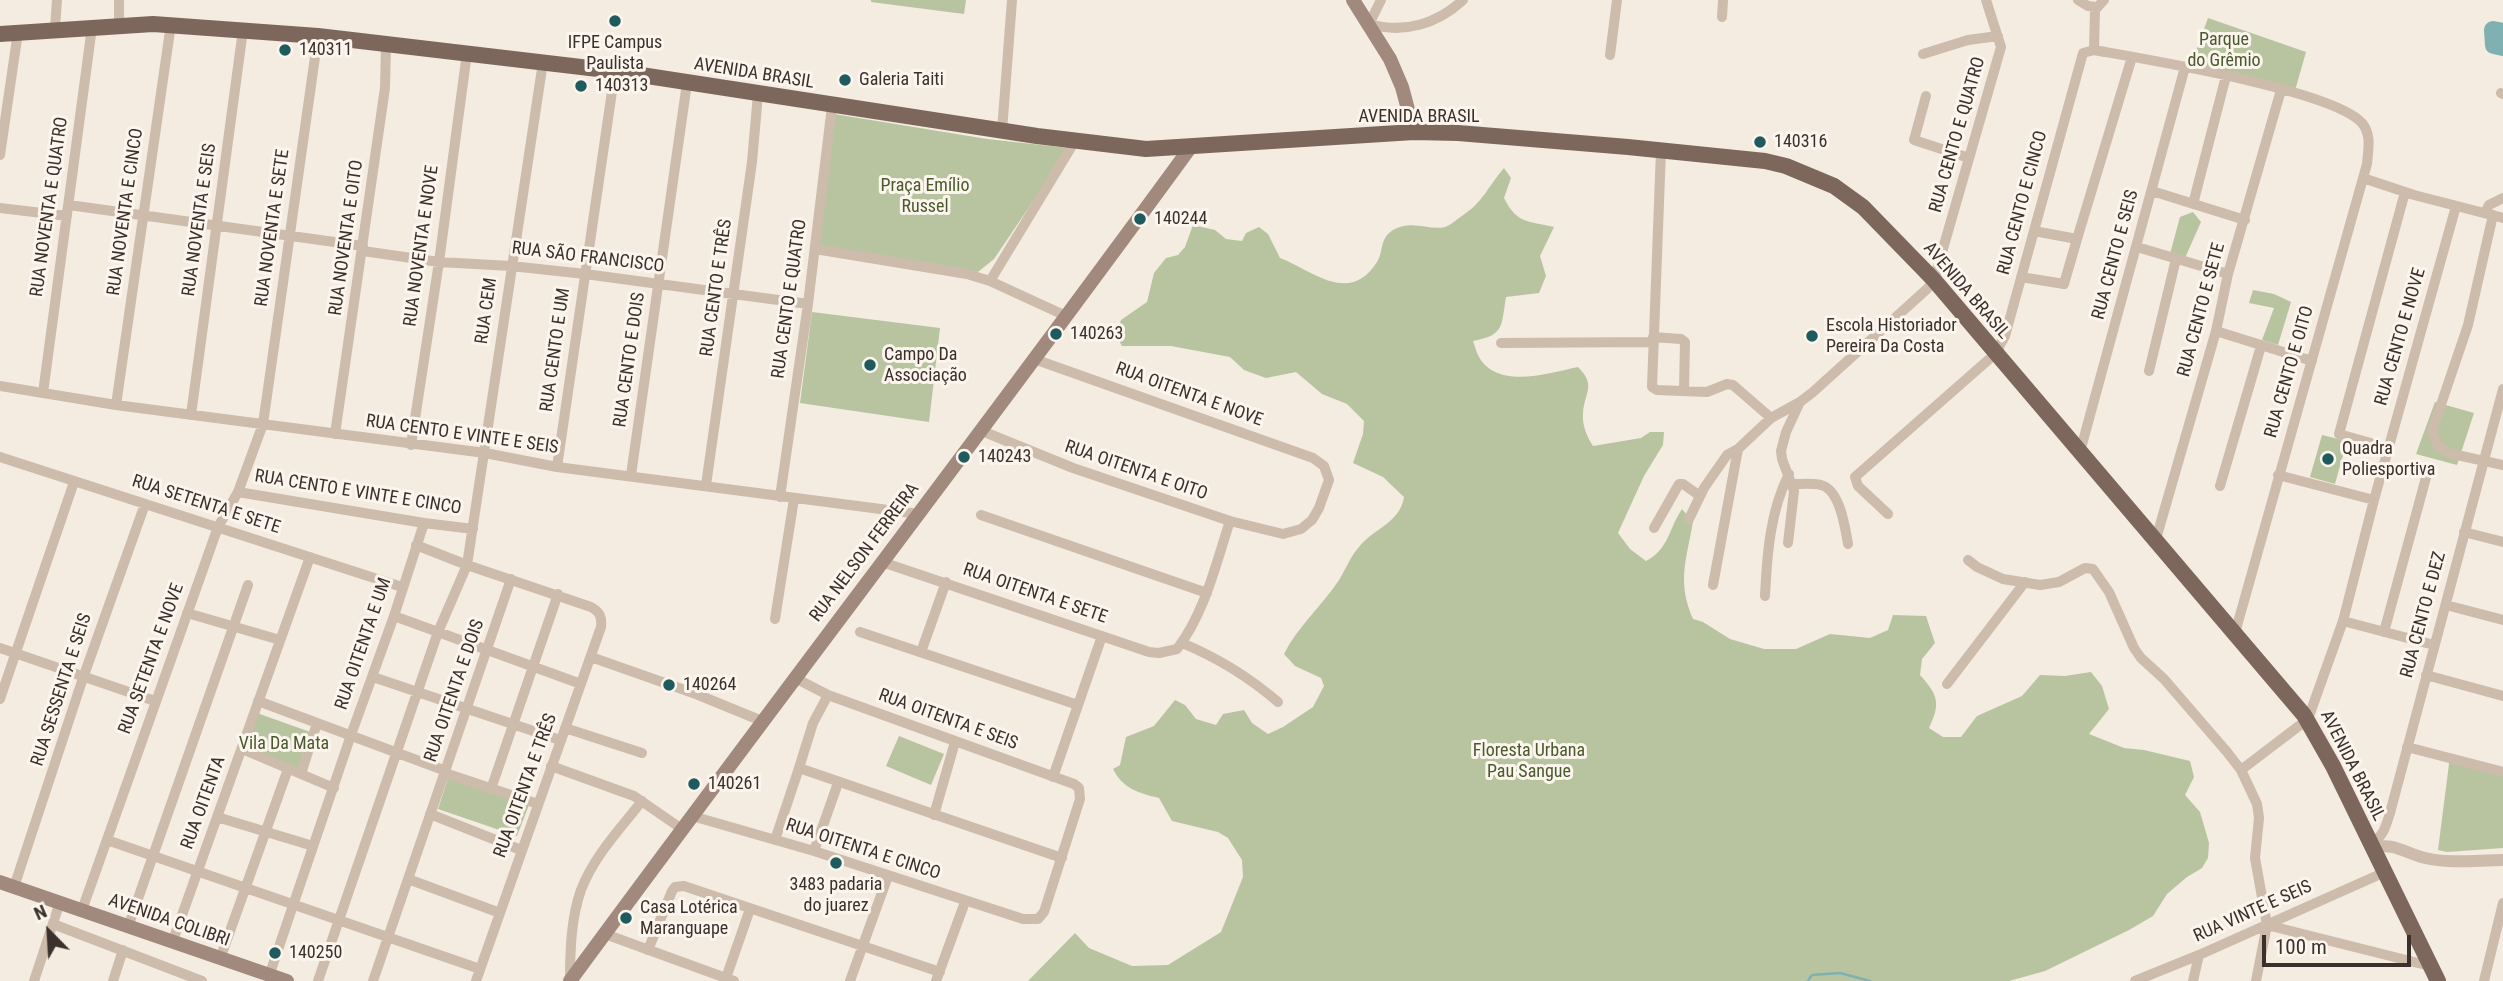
<!DOCTYPE html>
<html>
<head>
<meta charset="utf-8">
<style>
  body { margin:0 }
  #map { position:relative; width:2503px; height:981px; overflow:hidden; background:#f4ebe1; font-family:"Roboto Condensed",sans-serif }
  canvas { display:block }
  .north { position:absolute; left:14px; top:897px; width:70px; height:70px; -webkit-text-stroke:5px #fbf5ee; paint-order:stroke; rotate:336deg; font-size:19px; font-weight:700; line-height:28px; text-align:center; color:#3b302b }
  .north::after { content:''; display:block; margin:auto; width:24px; height:32px; background:#3b302b; clip-path:polygon(50% 0,100% 100%,50% 72%,0 100%) }
  .scale { position:absolute; left:2262px; top:935px; width:149px; height:32px; box-sizing:border-box; border:4px solid #3b302b; border-top:0; padding-left:9px; font-size:21px; line-height:24px; white-space:nowrap; color:#3b302b; -webkit-text-stroke:5px #fbf5ee; paint-order:stroke }
</style>
</head>
<body>
<div id="map">
<canvas width="2503" height="981"></canvas>
<div class="north">N</div>
<div class="scale">100 m</div>
</div>
<script>
const context = document.querySelector('canvas').getContext('2d');
context.lineJoin = 'round';
function fillPath(path, color) {
  context.fillStyle = color;
  context.fill(path, 'evenodd');
}
function strokePath(path, color, width, dash) {
  context.strokeStyle = color;
  context.lineWidth = width;
  context.lineCap = dash ? 'butt' : 'round';
  context.setLineDash(dash || []);
  context.stroke(path);
}
function drawText(font, color, halo, rows, align = 'center') {
  context.font = font + ' "Roboto Condensed",sans-serif';
  context.lineWidth = 6;
  context.setLineDash([]);
  context.textBaseline = 'middle';
  context.strokeStyle = halo;
  context.fillStyle = color;
  for (const [text, x, y, turn = 0] of rows) {
    context.save();
    context.translate(x, y);
    context.rotate((+turn || 0) * Math.PI / 180);
    context.textAlign = isNaN(turn) ? turn : align;
    if (halo) context.strokeText(text, 0, 0);
    context.fillText(text, 0, 0);
    context.restore();
  }
}
const green = new Path2D(`
  M 871,0 L 966,0 L 964,14 L 871,2 Z
  M 2208,18 L 2306,52 L 2294,94 L 2190,68 Z
  M 834,114 L 987,139 L 1069,148 L 994,259 L 978,272 L 819,246 Z
  M 1504,168 L 1511,178 L 1504,198 C 1517,224 1528,221 1554,227 L 1540,256 L 1546,276 L 1539,293 L 1506,297 C 1501,326 1505,335 1473,341 C 1475,346 1476,352 1479,357 C 1498,390 1549,373 1578,367 C 1597,386 1584,392 1583,414 C 1582,425 1587,437 1593,446 L 1641,438 L 1650,432 L 1664,432 L 1663,445 L 1644,476 L 1618,533 L 1630,549 L 1646,561 C 1669,549 1668,530 1682,509 L 1693,522 C 1686,561 1677,582 1693,619 L 1703,622 L 1730,639 L 1764,649 L 1796,649 L 1830,634 L 1870,638 L 1888,630 L 1893,615 L 1926,616 L 1935,643 L 1922,659 L 1920,675 C 1938,695 1941,703 1929,728 L 1943,737 L 1961,737 L 1977,716 L 2022,696 L 2040,675 L 2065,676 L 2091,672 L 2102,686 L 2109,709 L 2089,734 L 2124,748 L 2144,750 L 2190,761 L 2194,777 L 2185,795 L 2200,812 L 2209,843 L 2208,858 L 2202,868 L 2187,877 L 2167,894 L 2153,916 L 2129,930 L 2045,971 L 2009,981 L 1028,981 L 1075,933 L 1089,948 L 1132,966 L 1168,965 L 1221,932 L 1243,877 L 1242,860 L 1228,838 L 1218,832 L 1172,821 L 1159,798 C 1139,793 1123,789 1113,769 L 1120,765 L 1126,737 L 1154,726 L 1175,700 L 1185,705 L 1196,719 L 1216,725 L 1223,714 L 1244,710 L 1252,723 L 1268,734 L 1283,727 L 1313,707 L 1324,686 L 1321,678 L 1295,666 L 1284,654 C 1298,626 1322,606 1339,580 C 1346,569 1350,557 1359,547 C 1374,528 1400,523 1404,497 L 1383,477 L 1353,463 L 1363,434 L 1364,421 L 1347,404 L 1322,394 L 1296,372 L 1266,378 L 1244,370 L 1230,357 L 1171,346 L 1122,346 L 1116,335 L 1121,320 L 1147,302 L 1154,273 L 1166,258 L 1178,255 L 1185,247 L 1193,225 L 1215,230 L 1226,239 L 1242,241 L 1246,233 L 1259,227 L 1268,234 L 1280,258 C 1312,270 1349,306 1377,262 C 1384,251 1379,239 1393,230 C 1412,219 1429,231 1445,227 C 1449,226 1455,221 1459,218 C 1484,202 1486,189 1504,168 Z
  M 2193,212 L 2201,222 L 2185,258 L 2170,254 L 2180,217 Z
  M 2253,290 L 2274,294 L 2291,302 L 2278,345 L 2262,340 L 2274,308 L 2249,303 Z
  M 812,312 L 940,328 L 929,422 L 800,403 Z
  M 2435,402 L 2474,413 L 2457,465 L 2416,454 Z
  M 2322,435 L 2347,441 L 2335,484 L 2310,477 Z
  M 257,713 L 313,733 L 300,772 L 244,748 Z
  M 899,736 L 944,754 L 931,785 L 886,766 Z
  M 2450,756 L 2503,773 L 2503,848 L 2447,852 L 2438,850 Z
  M 448,778 L 529,805 L 517,836 L 438,809 Z`);
const stream = new Path2D(`
  M 1808,981 L 1812,975 L 1840,973 L 1870,981`);
const river = new Path2D(`
  M 2503,32 L 2493,30 L 2494,45 L 2503,47`);
const minor = new Path2D(`
  M 119,0 L 119,25
  M 1381,0 L 1369,24 C 1404,34 1437,24 1463,0
  M 2078,0 L 2088,6 L 2097,7
  M 1722,17 L 1723,0
  M 55,28 L 57,0
  M 2094,50 L 2095,10 L 2104,0
  M 1923,54 L 1968,40 L 1998,36
  M 1610,55 L 1617,0
  M 2501,93 L 2503,94
  M 1926,96 L 1914,140 L 1969,158
  M 1002,131 L 1012,0
  M 1661,150 L 1652,387 L 1657,390 L 1707,392 L 1727,384 L 1733,385 L 1771,418
  M 0,155 L 18,32
  M 2363,178 L 2414,195 L 2503,218
  M 2152,191 L 2245,220
  M 2193,204 L 2226,76
  M 69,205 L 363,246
  M 0,208 L 67,216
  M 2485,213 L 2489,205 L 2503,198
  M 2493,215 L 2468,325 L 2432,431 L 2438,446 L 2448,453 L 2503,465
  M 2034,231 L 2077,239 L 2132,57
  M 2137,247 L 2228,274
  M 815,249 L 967,274 L 990,281 L 1066,316
  M 363,251 L 439,262 L 511,266 L 585,274 L 808,304
  M 2021,277 L 2064,284 L 2077,239
  M 990,281 L 1075,141
  M 2216,331 L 2312,361
  M 1653,337 L 1681,339 L 1685,342 L 1684,391
  M 1501,343 L 1653,342
  M 2149,371 L 2176,259
  M 0,386 L 116,405 L 485,453 L 557,467 L 919,514
  M 43,393 L 92,27
  M 116,405 L 171,24
  M 191,415 L 243,30
  M 982,431 L 1073,468 L 1230,521 L 1283,534 L 1301,529 L 1312,520 L 1319,508 L 1329,480 L 1324,466 L 1313,458 L 1034,359
  M 335,434 L 385,88 L 386,45
  M 411,445 L 439,262 L 467,53
  M 2388,448 L 2339,434 L 2405,192
  M 2080,452 L 2185,67
  M 0,457 L 402,587
  M 557,467 L 615,71
  M 631,475 L 687,83
  M 2278,475 L 2374,500
  M 1793,484 C 1802,484 1812,483 1821,485 C 1840,490 1845,527 1848,544
  M 706,485 L 752,162 L 758,94
  M 2220,486 L 2261,346
  M 238,492 L 424,523 L 473,529
  M 780,497 L 808,304 L 832,106
  M 1888,514 L 1858,486 L 1855,477 L 1995,354 L 2005,336 L 2083,53 L 2094,50 C 2144,59 2333,90 2362,123 C 2372,135 2368,150 2367,164 L 2235,633
  M 981,515 L 1207,593
  M 1689,519 L 1704,488 L 1727,455 L 1738,449 L 1771,418 L 1800,402 L 1813,392 L 1927,289 L 1934,280 L 2001,47 L 1986,0
  M 1654,528 L 1679,484 L 1683,484 L 1700,496
  M 2464,532 L 2503,542
  M 2156,539 L 2216,331 L 2228,274 L 2281,90
  M 1788,543 L 1794,491 L 1782,459 L 1781,451 L 1786,432 L 1800,402
  M 416,545 L 467,565 L 591,607 C 600,612 602,617 601,627 L 476,981
  M 1968,560 L 1977,567 L 2003,579 L 2040,585 L 2059,582 L 2085,568 L 2093,569 L 2109,592 L 2134,648 L 2141,658 L 2164,679 L 2227,752 L 2241,770 L 2257,804 L 2259,818 L 2255,858 L 2267,925 L 2256,981
  M 882,562 L 1149,652 L 1159,653 L 1177,649 C 1205,613 1216,563 1230,521
  M 1713,585 L 1738,449
  M 1765,596 C 1767,555 1770,511 1789,474
  M 2446,605 L 2503,620
  M 187,613 L 280,640
  M 394,616 L 581,684
  M 775,619 L 794,499
  M 2343,621 L 2434,645
  M 860,632 L 1078,705
  M 2384,632 L 2427,474
  M 1182,643 C 1216,657 1250,678 1278,702
  M 0,648 L 155,701
  M 921,652 L 946,582
  M 591,657 L 696,694 L 762,721
  M 2426,675 L 2503,696
  M 373,677 L 560,740
  M 1947,684 L 2025,582
  M 828,695 L 813,723 L 799,768 L 1062,858
  M 0,699 L 74,482
  M 258,701 L 446,771
  M 565,728 L 642,753
  M 2407,747 L 2503,772
  M 242,749 L 334,788
  M 551,766 L 634,796 L 682,829
  M 2241,770 L 2308,719 L 2343,621 L 2374,500 L 2456,206
  M 445,773 L 538,804
  M 301,774 L 317,723
  M 1053,777 L 1102,636
  M 491,789 L 558,594
  M 430,814 L 521,850
  M 934,815 L 955,742
  M 692,816 L 814,851 L 1023,919 L 1038,919 L 1044,912 L 1080,799 L 1079,788 L 1074,784 L 828,695 L 795,678
  M 217,817 L 313,846
  M 107,840 L 480,969
  M 775,840 L 799,768
  M 2370,844 C 2383,838 2386,826 2390,813 L 2503,389
  M 814,851 L 838,783
  M 408,879 L 500,913
  M 14,887 L 83,678 L 145,504
  M 82,910 L 218,527 L 238,492 L 263,424 L 318,36
  M 53,924 L 202,981
  M 2267,925 L 2430,966
  M 128,927 L 248,585
  M 605,934 L 734,981
  M 172,943 L 310,557
  M 648,950 L 672,891 L 675,887 L 684,886 L 940,972
  M 220,959 L 288,769
  M 269,976 L 351,735 L 394,616 L 424,523
  M 726,978 L 750,909
  M 34,981 L 60,902
  M 113,981 L 123,950
  M 318,981 L 438,632 L 467,565 L 543,62
  M 373,981 L 511,579
  M 570,981 C 570,951 571,918 581,890 C 594,856 620,829 642,801
  M 850,981 L 888,876
  M 936,981 L 965,902
  M 2135,981 L 2199,955 L 2385,872
  M 2193,981 L 2199,955
  M 2484,981 L 2503,903`);
const tertiary = new Path2D(`
  M 2372,848 C 2395,842 2404,853 2425,858 C 2450,864 2478,860 2503,860`);
const secondary = new Path2D(`
  M 1353,0 L 1390,59 L 1402,87 L 1414,132
  M 0,882 L 287,981
  M 570,981 C 775,702 986,428 1190,148`);
const primary = new Path2D(`
  M 0,34 L 153,24 L 318,36 L 615,71 L 1037,136 L 1146,149 L 1414,132 L 1458,133 L 1628,147 L 1765,161 L 1786,166 L 1834,186 L 1863,207 L 1934,280 L 2304,715 L 2333,766 L 2438,981`);
const markers = [
  [615,21,7,"#1f5a5e"],
  [285,50,7,"#1f5a5e"],
  [845,80,7,"#1f5a5e"],
  [581,86,7,"#1f5a5e"],
  [1760,142,7,"#1f5a5e"],
  [1140,219,7,"#1f5a5e"],
  [1056,334,7,"#1f5a5e"],
  [1812,336,7,"#1f5a5e"],
  [870,365,7,"#1f5a5e"],
  [964,457,7,"#1f5a5e"],
  [2328,459,7,"#1f5a5e"],
  [669,685,7,"#1f5a5e"],
  [694,784,7,"#1f5a5e"],
  [836,863,7,"#1f5a5e"],
  [626,918,7,"#1f5a5e"],
  [275,953,7,"#1f5a5e"]
];
const parkNames = [
  ["Parque",2224,40],
  ["do Grêmio",2224,61],
  ["Praça Emílio",925,186],
  ["Russel",925,207],
  ["Vila Da Mata",284,744],
  ["Floresta Urbana",1529,751],
  ["Pau Sangue",1529,772]
];
const poiNames = [
  ["IFPE Campus",615,43,"center"],
  ["Paulista",615,64,"center"],
  ["140311",299,50],
  ["Galeria Taiti",859,80],
  ["140313",595,86],
  ["140316",1774,142],
  ["140244",1154,219],
  ["Escola Historiador",1826,326],
  ["Pereira Da Costa",1826,347],
  ["140263",1070,334],
  ["Campo Da",884,355],
  ["Associação",884,376],
  ["Quadra",2342,449],
  ["Poliesportiva",2342,470],
  ["140243",978,457],
  ["140264",683,685],
  ["140261",708,784],
  ["3483 padaria",836,885,"center"],
  ["do juarez",836,906,"center"],
  ["Casa Lotérica",640,908],
  ["Maranguape",640,929],
  ["140250",289,953]
];
const streetNames = [
  ["AVENIDA BRASIL",754,74,9],
  ["AVENIDA BRASIL",1419,117],
  ["RUA CENTO E QUATRO",1958,135,-74],
  ["RUA CENTO E CINCO",2023,203,-75],
  ["RUA NOVENTA E QUATRO",50,207,-82],
  ["RUA NOVENTA E CINCO",126,212,-82],
  ["RUA NOVENTA E SEIS",200,220,-82],
  ["RUA NOVENTA E SETE",273,228,-82],
  ["RUA NOVENTA E OITO",347,238,-82],
  ["RUA NOVENTA E NOVE",422,246,-82],
  ["RUA CENTO E SEIS",2116,255,-75],
  ["RUA SÃO FRANCISCO",588,258,7],
  ["RUA CENTO E TRÊS",717,288,-82],
  ["AVENIDA BRASIL",1966,291,49],
  ["RUA CENTO E QUATRO",790,299,-82],
  ["RUA CENTO E SETE",2202,310,-75],
  ["RUA CEM",487,311,-82],
  ["RUA CENTO E NOVE",2401,337,-74],
  ["RUA CENTO E UM",556,350,-82],
  ["RUA CENTO E DOIS",630,360,-82],
  ["RUA CENTO E OITO",2290,372,-74],
  ["RUA OITENTA E NOVE",1189,395,20],
  ["RUA CENTO E VINTE E SEIS",462,435,8],
  ["RUA OITENTA E OITO",1136,471,19],
  ["RUA CENTO E VINTE E CINCO",358,493,9],
  ["RUA SETENTA E SETE",206,505,18],
  ["RUA NELSON FERREIRA",865,553,-53],
  ["RUA OITENTA E SETE",1035,594,19],
  ["RUA CENTO E DEZ",2424,615,-75],
  ["RUA OITENTA E UM",364,644,-71],
  ["RUA SETENTA E NOVE",152,659,-70],
  ["RUA SESSENTA E SEIS",62,690,-72],
  ["RUA OITENTA E DOIS",455,691,-71],
  ["RUA OITENTA E SEIS",948,720,20],
  ["AVENIDA BRASIL",2352,766,63],
  ["RUA OITENTA E TRÊS",526,786,-70],
  ["RUA OITENTA",204,803,-70],
  ["RUA OITENTA E CINCO",863,850,18],
  ["RUA VINTE E SEIS",2253,912,-24],
  ["AVENIDA COLIBRI",169,921,19]
];
fillPath(green, '#b8c4a0');
strokePath(stream, '#7fb0b2', 2.5);
strokePath(river, '#7fb0b2', 18);
strokePath(minor, '#cdbbac', 10);
strokePath(tertiary, '#cdbbac', 12);
strokePath(secondary, '#a18a7d', 14);
strokePath(primary, '#7d675c', 16);
for (const [x, y, r, color] of markers) {
  const dot = new Path2D();
  dot.arc(x, y, r, 0, 2 * Math.PI);
  context.fillStyle = color;
  context.fill(dot);
  strokePath(dot, '#fbf5ee', 2.5);
}
drawText('18px', '#4a5a2e', '#fbf5ee', parkNames);
drawText('18px', '#3b302b', '#fbf5ee', poiNames, 'left');
drawText('18px', '#3b302b', '#fbf5ee', streetNames);
</script>
</body>
</html>
